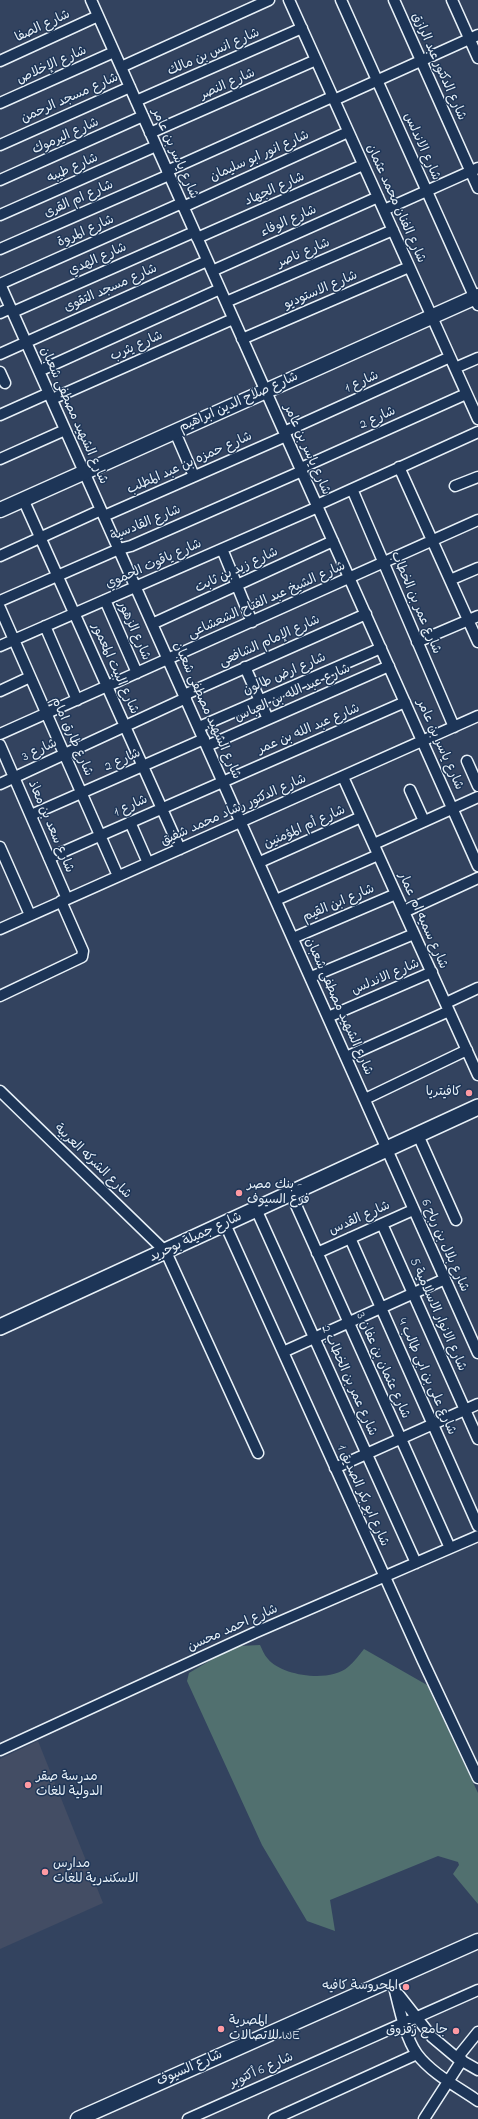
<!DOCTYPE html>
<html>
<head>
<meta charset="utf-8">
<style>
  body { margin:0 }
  canvas { display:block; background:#33435f }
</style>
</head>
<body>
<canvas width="478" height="2119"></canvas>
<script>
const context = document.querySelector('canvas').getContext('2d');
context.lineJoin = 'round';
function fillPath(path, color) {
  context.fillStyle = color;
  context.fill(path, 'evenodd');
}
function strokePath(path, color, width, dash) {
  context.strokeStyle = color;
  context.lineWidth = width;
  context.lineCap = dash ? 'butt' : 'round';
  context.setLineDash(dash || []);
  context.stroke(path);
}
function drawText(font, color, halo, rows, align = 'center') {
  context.font = font + ' "Indie Flower","Playpen Sans Arabic",sans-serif';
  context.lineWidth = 3;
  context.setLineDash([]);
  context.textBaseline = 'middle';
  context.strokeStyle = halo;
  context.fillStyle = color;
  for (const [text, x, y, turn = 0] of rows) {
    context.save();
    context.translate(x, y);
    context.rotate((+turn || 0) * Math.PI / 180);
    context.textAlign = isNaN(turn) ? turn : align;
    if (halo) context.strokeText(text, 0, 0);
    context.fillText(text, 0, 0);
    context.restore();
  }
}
const built = new Path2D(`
  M 38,1741 L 103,1903 L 0,1949 L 0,1759 Z`);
const green = new Path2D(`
  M 260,1645 C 262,1649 264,1655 268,1659 C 282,1676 330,1683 348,1667 C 354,1662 359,1655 364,1649 L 427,1685 L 478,1793 L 478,1904 L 453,1874 L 459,1865 L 458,1862 L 438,1856 L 330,1900 L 335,1931 L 307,1921 L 262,1845 L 187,1681 L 189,1673 L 216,1657 L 239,1646 Z`);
const street = new Path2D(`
  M 91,0 L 478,866
  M 289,0 L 478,419
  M 341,0 L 478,305
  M 394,0 L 478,188
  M 452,0 L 478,58
  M 0,61 L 98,16
  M 121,67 L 269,0
  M 334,100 L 478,35
  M 136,101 L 302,28
  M 0,103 L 114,52
  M 150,133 L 316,60
  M 0,145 L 130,87
  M 167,171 L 332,97
  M 0,180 L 143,116
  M 183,207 L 348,132
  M 384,210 L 478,168
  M 0,215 L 156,146
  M 197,238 L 363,165
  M 0,249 L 169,175
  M 212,271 L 378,197
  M 0,284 L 478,1353
  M 0,284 L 182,203
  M 226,302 L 393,230
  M 13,312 L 194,232
  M 0,313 L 11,308
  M 242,339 L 409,267
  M 0,354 L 207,261
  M 455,368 L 478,358
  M 39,371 L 220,289
  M 0,372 L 5,383
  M 52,399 L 233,319
  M 0,415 L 49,393
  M 175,432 L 194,476
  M 284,432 L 450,357
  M 0,459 L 65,430
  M 399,467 L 478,642
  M 301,468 L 466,394
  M 455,486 L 478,477
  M 352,489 L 454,727
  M 23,499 L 180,849
  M 317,505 L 478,432
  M 104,516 L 286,436
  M 222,549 L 252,622
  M 0,556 L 101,510
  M 450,580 L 478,568
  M 105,600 L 137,673
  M 0,601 L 119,549 L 131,546 L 302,471
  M 0,608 L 118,876
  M 152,624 L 333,541
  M 45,626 L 77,700
  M 417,642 L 478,616
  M 0,646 L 318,507
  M 245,667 L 268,719
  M 0,691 L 30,677
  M 184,695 L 366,614
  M 199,727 L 381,648
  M 0,734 L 478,520
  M 0,745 L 67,899
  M 207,746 L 389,666
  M 467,761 L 478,786
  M 343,777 L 478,1075
  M 0,784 L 186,698
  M 410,790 L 424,821
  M 31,815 L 204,739
  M 130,822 L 148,863
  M 374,844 L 478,797
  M 0,847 L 30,915
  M 49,858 L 405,702
  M 260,862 L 361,817
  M 276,900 L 378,855
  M 404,912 L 478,878
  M 0,929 L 478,716
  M 293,938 L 396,894
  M 311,977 L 414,934
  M 0,996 L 82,957 L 83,951 L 61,901
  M 446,1003 L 478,988
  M 328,1017 L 432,972
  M 346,1057 L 449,1011
  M 0,1091 L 166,1252 L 258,1453
  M 365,1099 L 467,1050
  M 418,1135 L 456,1220
  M 291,1194 L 450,1548
  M 256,1209 L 416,1563
  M 225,1224 L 423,1661 L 478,1778
  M 382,1224 L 478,1439
  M 350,1238 L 478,1526
  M 317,1253 L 413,1210
  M 283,1352 L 445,1279
  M 335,1468 L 478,1404
  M 0,1750 L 254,1633 L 478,1536
  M 392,1979 C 398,2001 404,2036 417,2054 C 432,2074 458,2087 478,2101
  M 399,1995 L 432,2037 L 457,2058 L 478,2070
  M 457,2058 L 478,2032
  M 188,2119 L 478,1990
  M 274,2119 L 417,2054
  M 424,2119 L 462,2060`);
const secondary = new Path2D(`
  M 0,510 L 478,296
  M 78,2119 L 478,1941`);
const primary = new Path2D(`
  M 0,1327 L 478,1107`);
const markers = [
  [469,1093,4,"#ff9aa2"],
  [239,1193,4,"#ff9aa2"],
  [28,1785,4,"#ff9aa2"],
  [45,1872,4,"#ff9aa2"],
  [406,1987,4,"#ff9aa2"],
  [221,2029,4,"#ff9aa2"],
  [456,2031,4,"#ff9aa2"]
];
const streetNames = [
  ["شارع الصفا",43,27,-25],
  ["شارع انس بن مالك",214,53,-24],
  ["شارع الإخلاص",52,66,-24],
  ["شارع الدكتور عبد الرازق",438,67,66],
  ["شارع النصر",228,85,-24],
  ["شارع مسجد الرحمن",70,99,-24],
  ["شارع اليرموك",66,137,-24],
  ["شارع الاندلس",421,147,66],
  ["شارع ياسر بن عامر",174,154,66],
  ["شارع انور ابو سليمان",260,157,-24],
  ["شارع طيبه",73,169,-24],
  ["شارع الجهاد",275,190,-24],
  ["شارع ام القرى",79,200,-24],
  ["شارع الفنان محمد عثمان",395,204,66],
  ["شارع الوفاء",289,222,-24],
  ["شارع المروة",86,232,-24],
  ["شارع ناصر",304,254,-23],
  ["شارع الهدي",98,260,-24],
  ["شارع مسجد التقوى",111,289,-24],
  ["شارع الاستوديو",321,291,-23],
  ["شارع يثرب",137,347,-24],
  ["شارع 1",362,383,-24],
  ["شارع صلاح الدين ابراهيم",239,403,-24],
  ["شارع الشهيد مصطفى شعبان",73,416,66],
  ["شارع 2",378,419,-24],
  ["شارع ياسر بن عامر",306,450,66],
  ["شارع حمزه بن عبد المطلب",190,464,-24],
  ["شارع القادسية",146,524,-22],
  ["شارع ياقوت الحموي",154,565,-24],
  ["شارع زيد بن ثابت",237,571,-25],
  ["شارع الشيخ عبد الفتاح الشعشاعى",267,601,-24],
  ["شارع عمر بن الخطاب",415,603,67],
  ["شارع الزهور",133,631,66],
  ["شارع الإمام الشافعى",270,642,-24],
  ["شارع البيت المعمور",114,669,66],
  ["شارع ارض طالون",285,675,-23],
  ["شارع عبد الله بن العباس",293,694,-24],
  ["شارع الشهيد مصطفى شعبان",206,711,66],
  ["شارع عبد الله بن عمر",309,730,-23],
  ["شارع طارق امام",71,737,66],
  ["شارع ياسر بن عامر",439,745,66],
  ["شارع 3",40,751,-25],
  ["شارع 2",123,761,-24],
  ["شارع 1",131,807,-24],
  ["شارع الدكتور رشاد محمد شفيق",234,811,-24],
  ["شارع سعد بن معاذ",50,827,67],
  ["شارع أم المؤمنين",305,828,-24],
  ["شارع ابن القيم",339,904,-23],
  ["شارع سميه ام عمار",422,921,66],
  ["شارع الاندلس",386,978,-23],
  ["شارع الشهيد مصطفى شعبان",338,1007,66],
  ["شارع الشركه العربية",92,1162,44],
  ["شارع القدس",360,1219,-24],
  ["شارع جميلة بوحريد",196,1238,-25],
  ["شارع بلال بن رباح 6",444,1246,66],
  ["شارع الانوار الاسلامية 5",437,1315,66],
  ["شارع عثمان بن عفان 3",382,1366,66],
  ["شارع على بن ابى طالب 4",426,1377,66],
  ["شارع عمر بن الخطاب 2",348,1381,66],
  ["شارع ابو بكر الصديق 1",362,1496,66],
  ["شارع احمد محسن",233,1629,-24],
  ["شارع السيوف",190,2069,-24],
  ["شارع 6 أكتوبر",262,2071,-24]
];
const poiNames = [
  ["كافيتريا",461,1093,"right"],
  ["بنك مصر -",247,1186],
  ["فرع السيوف",247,1201],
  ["مدرسة صقر",36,1778],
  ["الدولية للغات",36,1793],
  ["مدارس",53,1865],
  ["الاسكندرية للغات",53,1880],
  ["المحروسة كافيه",398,1987,"right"],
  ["المصرية",229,2022],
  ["للاتصالات WE",229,2037],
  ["جامع زقزوق",448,2031,"right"]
];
fillPath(built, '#434d64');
fillPath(green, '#51706f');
strokePath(street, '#e8f1f8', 13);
strokePath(secondary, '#e8f1f8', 17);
strokePath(primary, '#e8f1f8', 18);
strokePath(street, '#1d3557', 10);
strokePath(secondary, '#1d3557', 14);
strokePath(primary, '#1d3557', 15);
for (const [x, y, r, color] of markers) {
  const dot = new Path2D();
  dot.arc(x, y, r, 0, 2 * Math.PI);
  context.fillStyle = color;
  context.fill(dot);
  strokePath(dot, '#1d3557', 1.5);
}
drawText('13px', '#e8f1f8', '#1d3557', streetNames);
drawText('13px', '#e8f1f8', '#1d3557', poiNames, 'left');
</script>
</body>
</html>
